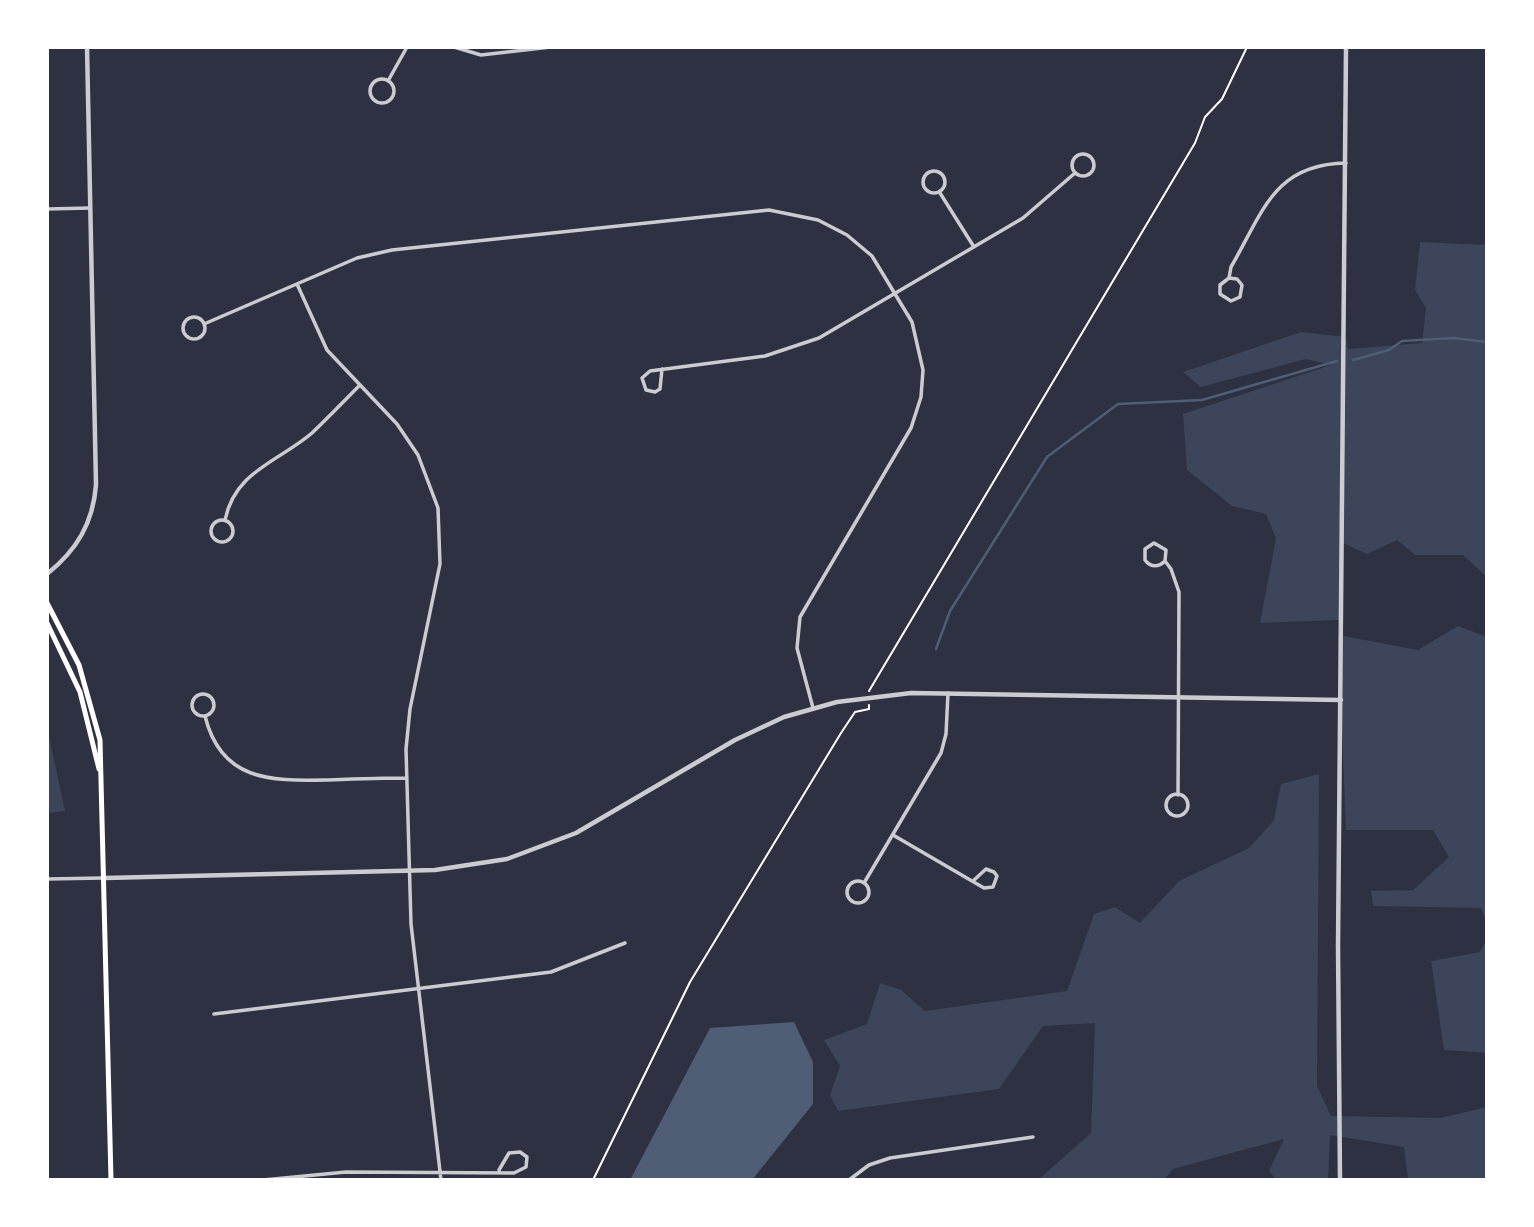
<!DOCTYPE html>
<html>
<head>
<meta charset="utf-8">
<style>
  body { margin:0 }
  #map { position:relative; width:1534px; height:1227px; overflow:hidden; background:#2d3142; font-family:"Sofia Sans Condensed",sans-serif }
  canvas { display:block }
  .frame { position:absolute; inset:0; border:49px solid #fff; pointer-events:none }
</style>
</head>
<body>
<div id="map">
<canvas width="1534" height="1227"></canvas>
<div class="frame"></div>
</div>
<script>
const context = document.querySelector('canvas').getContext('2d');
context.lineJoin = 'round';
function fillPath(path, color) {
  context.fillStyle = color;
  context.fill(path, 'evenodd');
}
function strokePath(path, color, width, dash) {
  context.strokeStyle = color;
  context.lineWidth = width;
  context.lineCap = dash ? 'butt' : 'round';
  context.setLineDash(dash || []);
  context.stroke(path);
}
const green = new Path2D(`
  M 1420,242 L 1487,245 L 1487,577 L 1463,555 L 1415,555 L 1397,540 L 1367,554 L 1341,542 L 1339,620 L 1260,623 L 1276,538 L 1266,514 L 1232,506 L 1187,470 L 1183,414 L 1331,365 L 1306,359 L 1201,387 L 1183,372 L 1301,332 L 1346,337 L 1348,349 L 1422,343 L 1426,308 L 1415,290 Z
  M 1458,626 L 1487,637 L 1487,922 L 1481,908 L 1373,906 L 1371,891 L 1413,890 L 1449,857 L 1433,830 L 1346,830 L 1338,635 L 1418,650 Z
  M 47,727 L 65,811 L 47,813 Z
  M 1319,774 L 1317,1086 L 1331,1116 L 1440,1118 L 1487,1107 L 1487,1176 L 1484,1180 L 1408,1180 L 1404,1147 L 1330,1135 L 1328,1180 L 1276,1180 L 1269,1171 L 1284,1139 L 1173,1169 L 1164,1180 L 1038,1180 L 1091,1133 L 1095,1023 L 1043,1026 L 999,1089 L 838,1111 L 830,1095 L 840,1066 L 824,1040 L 867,1024 L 880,983 L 901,990 L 925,1011 L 1067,991 L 1094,914 L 1115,907 L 1140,923 L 1179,881 L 1249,848 L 1274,820 L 1281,784 Z
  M 1487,939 L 1487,1053 L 1444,1050 L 1431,961 L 1480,952 Z`);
const water = new Path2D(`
  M 794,1022 L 813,1062 L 813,1104 L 752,1180 L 630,1180 L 710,1028 Z`);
const stream = new Path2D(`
  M 1353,360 L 1389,350 L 1402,341 L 1454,338 L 1487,342
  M 936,649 L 950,611 L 1047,457 L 1118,404 L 1202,400 L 1337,361`);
const path = new Path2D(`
  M 869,691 L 1195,143 L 1205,117 L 1222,99 L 1247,47
  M 593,1180 L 690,982 L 841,733 L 855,712 L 869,709 L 869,705`);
const minor = new Path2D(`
  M 454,47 L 481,55 L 551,47
  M370 91a12 12 0 1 1 24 0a12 12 0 1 1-24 0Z
  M 388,81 L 407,47
  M1072 165a11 11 0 1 1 22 0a11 11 0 1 1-22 0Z
  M923 182a11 11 0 1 1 22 0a11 11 0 1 1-22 0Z
  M 940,193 L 974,247
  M 47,209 L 90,208
  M 1229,278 L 1237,279 L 1242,285 L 1240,297 L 1231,301 L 1220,294 L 1220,285 L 1229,278 L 1231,267 C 1263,212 1274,164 1346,163
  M 297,284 L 327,350 L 397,424 L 418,455 L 438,508 L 440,564 L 410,709 L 406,749 L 411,924 L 441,1180
  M183 328a11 11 0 1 1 22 0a11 11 0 1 1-22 0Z
  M 204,324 L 357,258 L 392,250 L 769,210 L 818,220 L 847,235 L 872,256 L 912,322 L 923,370 L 921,397 L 911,428 L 800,617 L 797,648 L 813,708
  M 662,369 L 660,389 L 655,392 L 646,390 L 642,378 L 650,371 L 765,356 L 819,338 L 1023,218 L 1075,173
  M211 531a11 11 0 1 1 22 0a11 11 0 1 1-22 0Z
  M 225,520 C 235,471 278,462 312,433 C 328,418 343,402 359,386
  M 1165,561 C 1158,568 1150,567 1145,560 L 1145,549 L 1154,543 L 1166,550 L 1165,561 L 1171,569 L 1179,592 L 1178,795
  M192 705a11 11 0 1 1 22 0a11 11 0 1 1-22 0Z
  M 205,716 C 221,781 270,781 325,780 C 353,779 380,778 407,778
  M1166 805a11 11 0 1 1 22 0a11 11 0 1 1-22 0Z
  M 893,835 L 984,888 L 993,887 L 997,876 L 994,872 L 986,869 L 973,881
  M 47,879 L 103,878
  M847 892a11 11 0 1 1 22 0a11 11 0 1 1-22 0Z
  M 864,883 L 941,753 L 946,734 L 948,693
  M 214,1014 L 551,972 L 625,943
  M 263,1180 L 346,1172 L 514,1173 L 526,1167 L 527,1157 L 520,1152 L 509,1153 L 499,1170
  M 849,1180 L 869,1165 L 890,1158 L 1033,1137`);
const tertiary = new Path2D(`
  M 47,574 C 77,550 93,523 96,485 L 87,47
  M 105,878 L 435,870 L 507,859 L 576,833 L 735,740 L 784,717 L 837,702 L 911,693 L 1341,700
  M 1340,1180 L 1338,945 L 1346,47`);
const secondary = new Path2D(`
  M 47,603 L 79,665 L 100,740 L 111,1180
  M 47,623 L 80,692 L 99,769`);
fillPath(green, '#3c4559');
fillPath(water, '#4f5d75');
strokePath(stream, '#4f5d75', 2.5);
strokePath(path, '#fff', 2);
strokePath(minor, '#caccd0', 3.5);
strokePath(tertiary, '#caccd0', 4.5);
strokePath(secondary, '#fff', 5);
</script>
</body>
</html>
